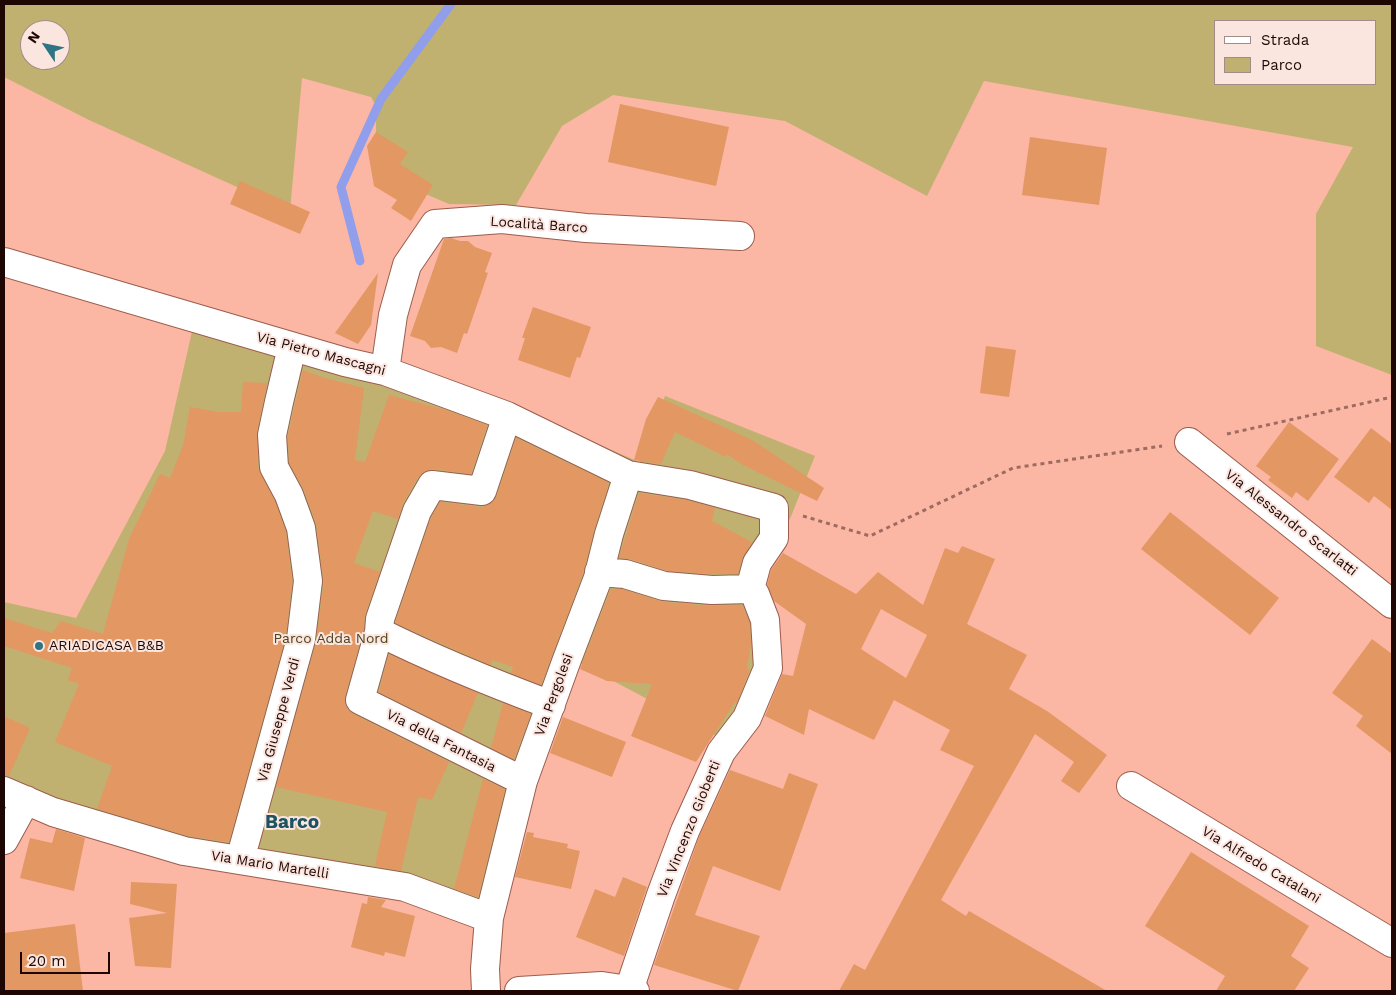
<!DOCTYPE html>
<html>
<head>
<meta charset="utf-8">
<style>
  body { margin:0 }
  #map { position:relative; width:1396px; height:995px; overflow:hidden; background:#fcb6a4; font-family:"Work Sans",sans-serif }
  canvas { display:block }
  .frame { position:absolute; inset:0; border:5px solid #1e0703; pointer-events:none }
  .legend { position:absolute; left:1214px; top:20px; width:162px; height:65px; box-sizing:border-box; background:#fbe5df; border:1px solid #a38c87; margin:0; padding:6px 9px; list-style:none; font-size:15px; color:#1e0703 }
  .legend li { display:flex; align-items:center; gap:10px; height:25px }
  .legend b { width:25px; border:1px solid #a38c87 }
  .north { position:absolute; left:20px; top:20px; width:50px; height:50px; box-sizing:border-box; background:#fbe5df; border:1px solid #a38c87; border-radius:50%; rotate:304deg; font-size:14px; font-weight:700; line-height:20px; text-align:center; color:#1e0703 }
  .north::after { content:''; display:block; margin:auto; width:18px; height:22px; background:#2f7483; clip-path:polygon(50% 0,100% 100%,50% 72%,0 100%) }
  .scale { position:absolute; left:20px; top:952px; width:90px; height:22px; box-sizing:border-box; border:2px solid #1e0703; border-top:0; padding-left:6px; font-size:15px; line-height:18px; white-space:nowrap; color:#1e0703; -webkit-text-stroke:4px #fbe5df; paint-order:stroke }
</style>
</head>
<body>
<div id="map">
<canvas width="1396" height="995"></canvas>
<div class="frame"></div>
<ul class="legend">
<li><b style="height:6px;background:#fff"></b>Strada</li>
<li><b style="height:14px;background:#c1b170"></b>Parco</li>
</ul>
<div class="north">N</div>
<div class="scale">20 m</div>
</div>
<script>
const context = document.querySelector('canvas').getContext('2d');
context.lineJoin = 'round';
function fillPath(path, color) {
  context.fillStyle = color;
  context.fill(path, 'evenodd');
}
function strokePath(path, color, width, dash) {
  context.strokeStyle = color;
  context.lineWidth = width;
  context.lineCap = dash ? 'butt' : 'round';
  context.setLineDash(dash || []);
  context.stroke(path);
}
function drawText(font, color, halo, rows, align = 'center') {
  context.font = font + ' "Work Sans",sans-serif';
  context.lineWidth = 4;
  context.setLineDash([]);
  context.textBaseline = 'middle';
  context.strokeStyle = halo;
  context.fillStyle = color;
  for (const [text, x, y, turn = 0] of rows) {
    context.save();
    context.translate(x, y);
    context.rotate((+turn || 0) * Math.PI / 180);
    context.textAlign = isNaN(turn) ? turn : align;
    if (halo) context.strokeText(text, 0, 0);
    context.fillText(text, 0, 0);
    context.restore();
  }
}
const green = new Path2D(`
  M 4,4 L 1392,4 L 1392,375 L 1316,346 L 1316,214 L 1353,147 L 984,81 L 927,196 L 785,121 L 613,95 L 562,126 L 516,205 L 449,204 L 376,173 L 376,106 L 371,97 L 302,78 L 290,211 L 89,120 L 4,77 ZM 1215,21 L 1375,21 L 1375,84 L 1215,84 ZM 30,30 L 60,30 L 60,60 L 30,60 Z
  M 193,327 L 354,366 L 462,385 L 639,462 L 665,396 L 815,456 L 792,514 L 768,565 L 753,608 L 756,664 L 726,741 L 574,660 L 494,912 L 4,800 L 4,602 L 76,618 L 165,451 Z`);
const stream = new Path2D(`
  M 360,261 L 341,187 L 381,99 L 451,4`);
const building = new Path2D(`
  M 620,104 L 729,127 L 716,186 L 608,162 Z
  M 376,132 L 408,152 L 400,164 L 433,185 L 411,221 L 391,208 L 397,200 L 374,186 L 367,146 Z
  M 1030,137 L 1107,148 L 1099,205 L 1022,195 Z
  M 240,181 L 310,212 L 300,234 L 230,204 Z
  M 451,238 L 460,241 L 468,241 L 475,247 L 492,253 L 485,272 L 488,273 L 467,334 L 464,333 L 457,353 L 441,347 L 431,348 L 425,341 L 410,336 L 444,239 Z
  M 378,273 L 371,325 L 358,344 L 335,333 Z
  M 533,307 L 591,327 L 580,358 L 577,357 L 570,378 L 518,360 L 525,338 L 522,338 Z
  M 986,346 L 1016,350 L 1009,397 L 980,393 Z
  M 303,370 L 325,378 L 364,388 L 355,460 L 365,462 L 389,395 L 446,410 L 487,425 L 471,474 L 434,469 L 426,471 L 418,477 L 403,503 L 398,519 L 373,511 L 354,563 L 380,572 L 365,614 L 364,629 L 345,696 L 345,703 L 347,709 L 353,714 L 449,762 L 432,800 L 418,797 L 401,871 L 375,866 L 387,812 L 276,787 L 316,643 L 324,583 L 316,523 L 304,490 L 289,463 L 288,436 Z
  M 243,382 L 267,383 L 257,432 L 258,468 L 275,501 L 286,532 L 292,581 L 286,636 L 229,842 L 188,836 L 97,809 L 112,766 L 55,742 L 79,684 L 68,680 L 72,668 L 4,646 L 4,618 L 52,633 L 61,621 L 103,634 L 129,539 L 160,474 L 170,478 L 183,446 L 190,407 L 218,412 L 241,412 Z
  M 658,397 L 752,440 L 824,488 L 817,501 L 743,465 L 727,454 L 726,457 L 675,432 L 661,464 L 634,460 L 646,419 Z
  M 1289,422 L 1339,459 L 1308,501 L 1296,492 L 1292,498 L 1268,480 L 1271,477 L 1256,466 Z
  M 1371,428 L 1392,444 L 1392,510 L 1374,496 L 1369,503 L 1334,477 Z
  M 516,438 L 609,483 L 594,530 L 583,573 L 541,685 L 511,673 L 513,667 L 493,660 L 490,665 L 395,623 L 431,518 L 440,502 L 480,507 L 487,506 L 493,502 L 497,496 Z
  M 639,493 L 687,500 L 715,508 L 712,521 L 752,542 L 742,559 L 738,574 L 712,574 L 667,571 L 630,559 L 619,558 Z
  M 1170,512 L 1279,598 L 1250,635 L 1141,549 Z
  M 962,546 L 995,559 L 967,624 L 1027,655 L 1009,689 L 1047,711 L 1107,755 L 1079,793 L 1061,781 L 1074,762 L 1035,734 L 941,900 L 966,916 L 969,911 L 1107,991 L 839,991 L 854,964 L 865,970 L 974,766 L 940,750 L 950,730 L 894,700 L 874,740 L 809,709 L 804,735 L 765,716 L 782,674 L 793,676 L 806,624 L 774,601 L 767,585 L 771,570 L 783,553 L 856,594 L 878,572 L 923,605 L 945,548 L 958,553 ZM 881,609 L 927,635 L 906,678 L 861,649 Z
  M 611,589 L 622,589 L 663,602 L 711,606 L 742,605 L 750,623 L 751,644 L 747,669 L 750,669 L 737,703 L 735,702 L 696,762 L 631,736 L 652,684 L 607,681 L 580,669 Z
  M 1372,639 L 1392,654 L 1392,754 L 1356,726 L 1363,716 L 1332,693 Z
  M 389,654 L 478,693 L 461,733 L 379,692 Z
  M 503,703 L 531,714 L 514,759 L 491,748 Z
  M 4,716 L 30,728 L 9,776 L 4,776 Z
  M 563,717 L 626,742 L 612,777 L 550,753 Z
  M 730,770 L 783,789 L 789,773 L 818,784 L 780,891 L 713,866 L 695,915 L 760,936 L 738,991 L 654,965 L 699,837 Z
  M 483,779 L 505,789 L 478,897 L 454,889 Z
  M 56,829 L 85,838 L 74,891 L 20,878 L 30,838 L 52,843 Z
  M 527,832 L 534,833 L 533,837 L 568,844 L 567,848 L 580,851 L 571,889 L 515,877 Z
  M 1191,852 L 1309,926 L 1291,956 L 1309,968 L 1294,991 L 1216,991 L 1225,976 L 1145,926 Z
  M 623,877 L 647,887 L 624,956 L 576,937 L 595,889 L 615,897 Z
  M 131,882 L 177,884 L 171,968 L 135,966 L 129,918 L 167,913 L 130,904 Z
  M 368,897 L 386,900 L 381,907 L 415,916 L 405,957 L 385,952 L 384,956 L 351,947 L 362,903 L 367,904 Z
  M 75,924 L 83,991 L 4,991 L 4,933 Z`);
const path = new Path2D(`
  M 1227,434 L 1392,397
  M 803,516 L 870,536 L 1013,468 L 1162,446`);
const minor = new Path2D(`
  M 4,262 L 345,362 L 385,371 L 507,416 L 628,475 L 690,485 L 774,508 L 774,538 L 757,563 L 750,589 L 755,594 L 765,620 L 768,668 L 747,718 L 721,752 L 685,831 L 661,895 L 629,990
  M 385,371 L 393,315 L 407,265 L 435,224 L 502,219 L 586,228 L 740,236
  M 507,416 L 482,491 L 432,485 L 417,511 L 380,619 L 379,632 L 360,700 L 523,781
  M 1189,442 L 1392,604
  M 599,572 L 625,574 L 664,586 L 712,590 L 750,589
  M 379,632 C 435,660 492,683 551,705
  M 1131,786 L 1392,943
  M 4,791 L 53,812 L 184,851 L 405,887 L 489,918 L 485,969 L 486,991
  M 4,840 L 26,800
  M 240,860 L 301,639 L 308,581 L 301,528 L 289,495 L 274,467 L 272,435 L 279,402 L 292,347
  M 489,918 L 523,781 L 566,662 L 598,578 L 609,534 L 628,475`);
const major = new Path2D(`
  M 519,991 L 602,986 L 635,991`);
const markers = [
  [39,646,5,"#2f7483"]
];
const streetNames = [
  ["Località Barco",539,225,4],
  ["Via Pietro Mascagni",321,354,15],
  ["Via Alessandro Scarlatti",1291,523,38],
  ["Via Pergolesi",554,695,-70],
  ["Via Giuseppe Verdi",279,720,-75],
  ["Via della Fantasia",441,741,27],
  ["Via Vincenzo Gioberti",689,829,-68],
  ["Via Mario Martelli",270,865,9],
  ["Via Alfredo Catalani",1261,865,31]
];
const parkNames = [
  ["Parco Adda Nord",331,639]
];
const poiNames = [
  ["ARIADICASA B&B",49,646]
];
const districtNames = [
  ["Barco",292,822]
];
fillPath(green, '#c1b170');
strokePath(stream, '#909eec', 9);
fillPath(building, '#e39762');
strokePath(minor, '#9b5d4d', 30);
strokePath(major, '#9b5d4d', 30);
strokePath(path, '#9d6b5f', 3, [4, 4]);
strokePath(minor, '#fff', 28);
strokePath(major, '#fff', 28);
for (const [x, y, r, color] of markers) {
  const dot = new Path2D();
  dot.arc(x, y, r, 0, 2 * Math.PI);
  context.fillStyle = color;
  context.fill(dot);
  strokePath(dot, '#fbe5df', 2);
}
drawText('14px', '#1e0703', '#fbe5df', streetNames);
drawText('14px', '#4d441d', '#fbe5df', parkNames);
drawText('14px', '#1e0703', '#fbe5df', poiNames, 'left');
drawText('bold 19px', '#1d5460', '#fbe5df', districtNames);
</script>
</body>
</html>
